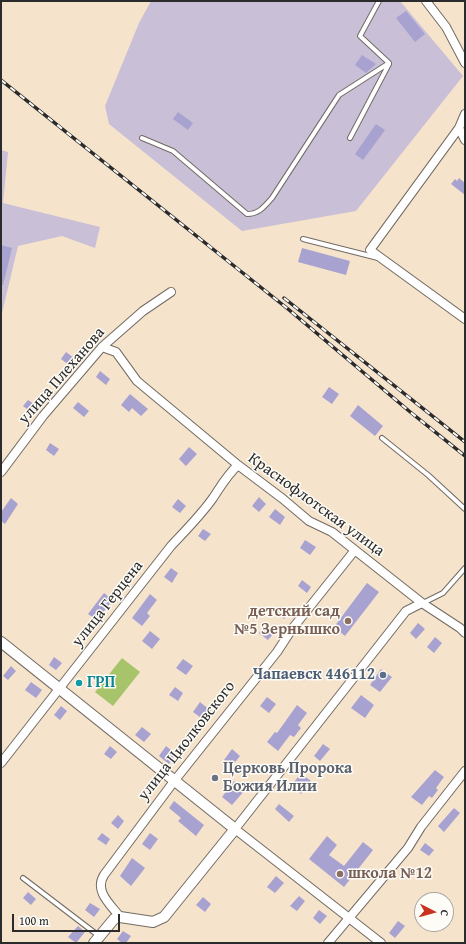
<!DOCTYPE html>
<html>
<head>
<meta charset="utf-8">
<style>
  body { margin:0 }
  #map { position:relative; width:466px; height:944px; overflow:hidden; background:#f6e3cc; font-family:"Gentium Book Plus",serif }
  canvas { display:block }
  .frame { position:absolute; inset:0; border:2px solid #2b2b2b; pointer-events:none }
  .north { position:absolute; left:414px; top:892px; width:40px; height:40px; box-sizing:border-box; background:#fdfcf7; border:1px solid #a9a8a5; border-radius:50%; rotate:96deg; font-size:11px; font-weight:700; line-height:16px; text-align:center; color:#2b2b2b }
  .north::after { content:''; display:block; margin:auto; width:14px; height:18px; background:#c8321e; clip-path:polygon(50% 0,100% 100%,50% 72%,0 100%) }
  .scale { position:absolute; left:12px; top:914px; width:108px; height:18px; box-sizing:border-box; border:2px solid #2b2b2b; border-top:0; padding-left:5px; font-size:12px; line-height:14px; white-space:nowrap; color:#2b2b2b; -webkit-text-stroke:3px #fdfcf7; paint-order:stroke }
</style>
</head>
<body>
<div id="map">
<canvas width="466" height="944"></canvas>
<div class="frame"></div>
<div class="north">С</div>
<div class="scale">100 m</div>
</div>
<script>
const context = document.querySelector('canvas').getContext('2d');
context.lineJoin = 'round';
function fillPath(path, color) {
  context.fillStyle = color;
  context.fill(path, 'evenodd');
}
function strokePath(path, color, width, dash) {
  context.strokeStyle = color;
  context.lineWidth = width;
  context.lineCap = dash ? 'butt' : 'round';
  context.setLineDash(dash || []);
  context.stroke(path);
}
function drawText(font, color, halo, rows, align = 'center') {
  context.font = font + ' "Gentium Book Plus",serif';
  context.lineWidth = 3;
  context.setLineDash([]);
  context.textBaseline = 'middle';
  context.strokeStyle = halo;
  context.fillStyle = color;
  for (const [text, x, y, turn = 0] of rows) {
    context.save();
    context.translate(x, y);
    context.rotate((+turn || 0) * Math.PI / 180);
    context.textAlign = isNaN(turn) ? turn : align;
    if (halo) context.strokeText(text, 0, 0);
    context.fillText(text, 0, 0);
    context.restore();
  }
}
const industrial = new Path2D(`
  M 151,1 L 400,1 L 463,76 L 356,211 L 242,231 L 109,124 L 105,106 L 139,23 Z
  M 1,150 L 8,152 L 3,203 L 100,227 L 95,248 L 62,236 L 18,246 L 1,317 Z`);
const green = new Path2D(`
  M 122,658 L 140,672 L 113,706 L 95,692 Z`);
const building = new Path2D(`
  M 406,11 L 425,34 L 415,42 L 396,18 Z
  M 362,55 L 376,64 L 366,73 L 355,65 Z
  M 178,112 L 193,123 L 188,130 L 173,119 Z
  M 376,124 L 385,130 L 363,160 L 355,154 Z
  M 459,178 L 465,183 L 465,195 L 451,184 L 455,179 L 457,181 Z
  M 1,245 L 12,248 L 3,285 L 1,285 Z
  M 302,248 L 350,261 L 346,275 L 298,262 Z
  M 66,352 L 74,358 L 69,365 L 61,359 Z
  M 100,371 L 110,379 L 106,385 L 96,377 Z
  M 329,387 L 339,394 L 332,404 L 322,397 Z
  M 130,394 L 148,409 L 141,416 L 132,408 L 129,412 L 121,405 Z
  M 28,400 L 37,406 L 32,413 L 23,406 Z
  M 78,402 L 89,411 L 84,417 L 73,408 Z
  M 358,405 L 383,426 L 375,436 L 350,416 Z
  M 50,443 L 59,449 L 54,456 L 46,450 Z
  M 189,447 L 197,454 L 186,466 L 179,459 Z
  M 259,497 L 266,504 L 259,512 L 252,506 Z
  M 11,498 L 18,504 L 5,524 L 1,521 L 1,512 Z
  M 178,499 L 186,506 L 180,513 L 172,507 Z
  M 275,509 L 285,517 L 280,525 L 269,517 Z
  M 203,529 L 211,534 L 205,541 L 198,536 Z
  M 305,540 L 316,547 L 310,555 L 300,548 Z
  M 171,568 L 178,573 L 172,583 L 164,577 Z
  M 302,580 L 311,587 L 307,593 L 298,586 Z
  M 367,583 L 379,592 L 345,636 L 334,627 Z
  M 104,593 L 113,600 L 97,620 L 88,614 Z
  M 150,594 L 157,600 L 147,613 L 150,616 L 142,626 L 132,618 Z
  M 280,606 L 289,613 L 284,619 L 276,612 Z
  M 418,623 L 425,629 L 416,639 L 410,633 Z
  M 264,627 L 273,634 L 268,640 L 259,633 Z
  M 150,631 L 160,639 L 152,649 L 142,641 Z
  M 435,637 L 442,643 L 434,653 L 427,647 Z
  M 54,657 L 62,663 L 56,670 L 49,665 Z
  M 183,659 L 193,666 L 186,675 L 176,668 Z
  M 11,666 L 16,671 L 8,680 L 3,676 Z
  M 381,669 L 392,677 L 380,692 L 370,685 Z
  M 31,682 L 42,690 L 36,698 L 25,690 Z
  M 175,687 L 183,693 L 178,701 L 169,695 Z
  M 361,695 L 374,705 L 365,718 L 351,708 Z
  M 267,697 L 276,704 L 269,713 L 260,706 Z
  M 200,702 L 211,711 L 204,720 L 193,712 Z
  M 297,705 L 307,713 L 298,725 L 301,728 L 294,737 L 290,735 L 278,751 L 267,742 L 275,732 L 277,733 Z
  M 61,706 L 67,711 L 60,720 L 54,715 Z
  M 142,727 L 151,734 L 144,742 L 135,735 Z
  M 323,744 L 330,749 L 320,761 L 314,756 Z
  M 110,746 L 117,752 L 111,759 L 104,754 Z
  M 166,746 L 176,754 L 169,764 L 159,756 Z
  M 232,749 L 240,756 L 232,766 L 224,760 Z
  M 435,770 L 444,777 L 436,788 L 438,790 L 432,798 L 429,796 L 422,805 L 411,797 Z
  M 303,775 L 311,781 L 301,794 L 291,786 L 298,777 L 300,778 Z
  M 234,781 L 245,790 L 232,805 L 222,797 Z
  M 174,801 L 204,825 L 196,836 L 178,821 L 181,818 L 169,808 Z
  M 279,804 L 294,816 L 289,822 L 275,809 Z
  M 454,808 L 460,813 L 444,832 L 438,826 Z
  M 118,815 L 124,821 L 118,829 L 111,823 Z
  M 102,833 L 110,839 L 106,845 L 97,839 Z
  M 150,833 L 158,839 L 150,850 L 142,844 Z
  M 327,836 L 337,845 L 329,855 L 344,866 L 363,842 L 373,850 L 344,887 L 309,859 Z
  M 425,843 L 434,850 L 429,856 L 420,850 Z
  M 132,858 L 145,868 L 131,886 L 120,876 Z
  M 276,876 L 284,883 L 275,893 L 267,887 Z
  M 28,892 L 36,899 L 31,905 L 23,898 Z
  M 299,896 L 305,901 L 297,911 L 290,906 Z
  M 203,897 L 211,904 L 205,912 L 196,905 Z
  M 90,903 L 100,909 L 94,917 L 85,910 Z
  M 319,910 L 327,916 L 320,924 L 313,918 Z
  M 398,921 L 405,926 L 395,938 L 389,933 Z
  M 78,926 L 85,932 L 76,943 L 68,937 Z
  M 123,931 L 131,936 L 126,943 L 122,943 L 117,939 Z`);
const service = new Path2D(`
  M 142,138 L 173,151 L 247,214 C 259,214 264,207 272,198 L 339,95 L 389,63 L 360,36 L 379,1
  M 350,138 L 389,64
  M 303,239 L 378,258
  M 382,438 L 428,475 L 465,509
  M 423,603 L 443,593 L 465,568
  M 23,878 L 99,936`);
const minor = new Path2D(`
  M 426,1 L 446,27 L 465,63
  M 465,114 L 459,128 L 370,250 L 465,319
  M 459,128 L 465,140
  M 102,347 L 116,352 L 137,381 L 238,465 L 283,499 L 309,521 L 332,532 L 422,603 L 460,628 L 465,633
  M 1,472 L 43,416 L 102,347 L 143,311 L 171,292
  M 1,763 L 171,546 C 186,530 201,515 213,498 C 221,486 227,475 238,465
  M 120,917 C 110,904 94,891 104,875 L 175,780 L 277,652 L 292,629 L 355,550
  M 328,943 L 408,848 L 421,827 L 465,771
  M 381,943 L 235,829 L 406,611 L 422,603`);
const tertiary = new Path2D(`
  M 1,642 L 235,829 L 164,917 L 153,922 L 120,917 L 114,919 L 94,943`);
const rail = new Path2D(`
  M 1,80 L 288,309 L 409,411 L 465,456
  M 284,298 L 465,442`);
const markers = [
  [348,621,4,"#8d6e63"],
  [383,675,4,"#5c6f8a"],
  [79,683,4,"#0f9aa8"],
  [215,778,4,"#6b7280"],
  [340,874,4,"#8d6e63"]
];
const streetNames = [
  ["улица Плеханова",62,376,-49],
  ["Краснофлотская улица",316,505,36],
  ["улица Герцена",108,604,-52],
  ["улица Циолковского",187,741,-52]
];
const educationNames = [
  ["детский сад",340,612],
  ["№5 Зернышко",340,630],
  ["школа №12",348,874,"left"]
];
const serviceNames = [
  ["Чапаевск 446112",375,675]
];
const cultureNames = [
  ["ГРП",87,683]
];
const worshipNames = [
  ["Церковь Пророка",223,769],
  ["Божия Илии",223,787]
];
fillPath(industrial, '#c9bfd7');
fillPath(green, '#a7c46b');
fillPath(building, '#a8a2d1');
strokePath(service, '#726b63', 6);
strokePath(minor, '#726b63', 10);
strokePath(tertiary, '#726b63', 12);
strokePath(service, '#fff', 4);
strokePath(minor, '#fff', 8);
strokePath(tertiary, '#fff', 10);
strokePath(rail, '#2b2b2b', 3.5);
strokePath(rail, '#fdfcf7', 2, [6]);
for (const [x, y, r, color] of markers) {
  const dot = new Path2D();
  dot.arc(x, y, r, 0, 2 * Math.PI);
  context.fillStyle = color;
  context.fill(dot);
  strokePath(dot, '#fdfcf7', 1.5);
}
drawText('16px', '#2b2b2b', '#fdfcf7', streetNames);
drawText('bold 16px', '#785e54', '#fdfcf7', educationNames, 'right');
drawText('bold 16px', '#4e5e75', '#fdfcf7', serviceNames, 'right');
drawText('bold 16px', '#0d838f', '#fdfcf7', cultureNames, 'left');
drawText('bold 16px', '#5b616d', '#fdfcf7', worshipNames, 'left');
</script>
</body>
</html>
